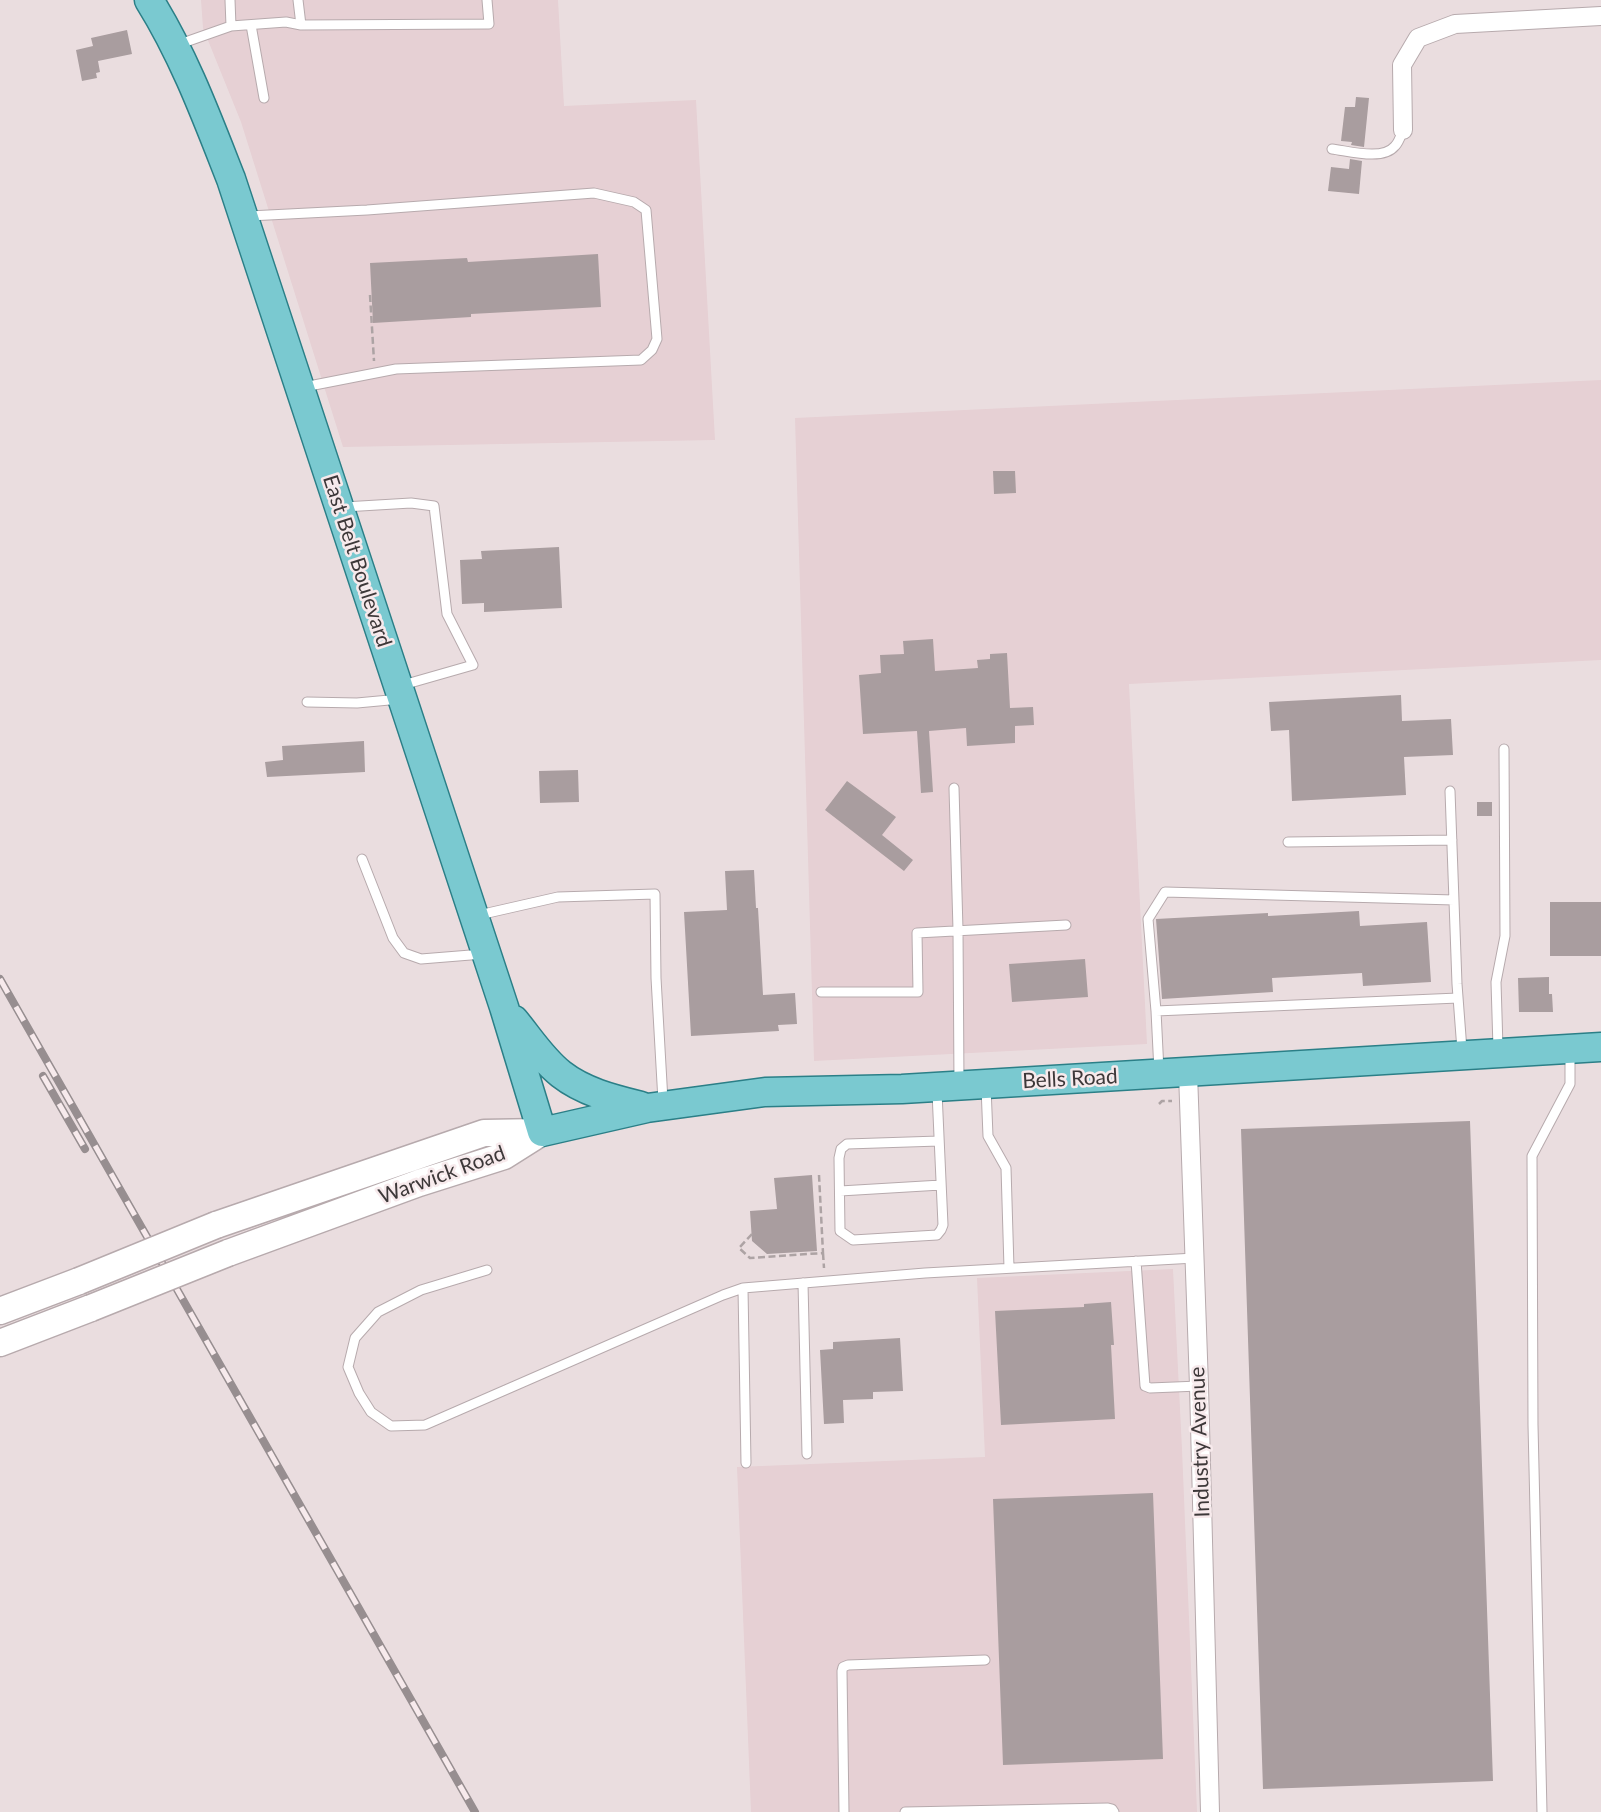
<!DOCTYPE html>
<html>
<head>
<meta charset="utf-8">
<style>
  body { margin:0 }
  canvas { display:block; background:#eadddf }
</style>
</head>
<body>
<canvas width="1601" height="1812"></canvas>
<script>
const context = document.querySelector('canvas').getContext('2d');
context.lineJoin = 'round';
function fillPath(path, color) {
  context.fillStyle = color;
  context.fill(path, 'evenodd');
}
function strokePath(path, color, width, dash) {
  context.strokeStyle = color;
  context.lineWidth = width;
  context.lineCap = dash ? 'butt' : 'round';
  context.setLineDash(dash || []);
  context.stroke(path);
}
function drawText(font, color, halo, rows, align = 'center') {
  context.font = font + ' Lato,sans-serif';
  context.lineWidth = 5;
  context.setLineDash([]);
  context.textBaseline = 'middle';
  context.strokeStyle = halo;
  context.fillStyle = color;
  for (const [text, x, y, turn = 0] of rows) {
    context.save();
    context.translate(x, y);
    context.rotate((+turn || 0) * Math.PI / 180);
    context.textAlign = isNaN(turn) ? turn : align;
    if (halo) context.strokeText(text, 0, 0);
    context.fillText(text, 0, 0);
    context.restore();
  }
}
const built = new Path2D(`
  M 201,0 L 558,0 L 564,106 L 696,100 L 715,440 L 343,447 L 241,122 L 203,28 Z
  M 1601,380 L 1601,660 L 1129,684 L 1147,1044 L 814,1061 L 795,418 Z
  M 1173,1269 L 1182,1449 L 1197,1812 L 751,1812 L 737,1467 L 985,1457 L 977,1278 Z`);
const building = new Path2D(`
  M 127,30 L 132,54 L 98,61 L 100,72 L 96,73 L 97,78 L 82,81 L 76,50 L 93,46 L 91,38 Z
  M 1356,97 L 1369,98 L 1364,147 L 1351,145 L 1352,142 L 1341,141 L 1345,107 L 1355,107 Z
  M 1350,159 L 1362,161 L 1359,194 L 1328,191 L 1331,167 L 1349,169 Z
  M 598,254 L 601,307 L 471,314 L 471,317 L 373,323 L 370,263 L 467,258 L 468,262 Z
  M 993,471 L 1015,471 L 1016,493 L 994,494 Z
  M 559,547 L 562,608 L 484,612 L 484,603 L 462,604 L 460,560 L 482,559 L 481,551 Z
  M 933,639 L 935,671 L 978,668 L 977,660 L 990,659 L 990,654 L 1007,653 L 1010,708 L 1033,707 L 1034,725 L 1015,726 L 1015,743 L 967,746 L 966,728 L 929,731 L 933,792 L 921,793 L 917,731 L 863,734 L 859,675 L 881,673 L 880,655 L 904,654 L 903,641 Z
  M 1401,695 L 1402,721 L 1451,719 L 1453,755 L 1404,757 L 1406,795 L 1292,801 L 1289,730 L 1271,731 L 1269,702 Z
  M 364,741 L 365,772 L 267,777 L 265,762 L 283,760 L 282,746 Z
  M 578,770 L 579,802 L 540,803 L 539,771 Z
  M 847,781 L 896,817 L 882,835 L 913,860 L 904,871 L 825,810 Z
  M 1477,802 L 1492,802 L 1492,816 L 1477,816 Z
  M 754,870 L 756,908 L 758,908 L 763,995 L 795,993 L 797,1024 L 778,1025 L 779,1031 L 691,1036 L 684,912 L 727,910 L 725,871 Z
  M 1550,902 L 1601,902 L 1601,956 L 1550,956 Z
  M 1359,911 L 1360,926 L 1427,922 L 1431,982 L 1363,986 L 1362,973 L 1272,978 L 1273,992 L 1162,999 L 1156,919 L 1268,913 L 1268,916 Z
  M 1085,959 L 1088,997 L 1012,1002 L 1009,964 Z
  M 1549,977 L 1549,994 L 1552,994 L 1553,1012 L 1519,1012 L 1518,978 Z
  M 1470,1121 L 1493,1781 L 1263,1789 L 1241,1129 Z
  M 812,1175 L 817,1251 L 767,1254 L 752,1241 L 750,1211 L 777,1209 L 774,1178 Z
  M 1111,1302 L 1114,1345 L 1111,1345 L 1115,1419 L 1001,1425 L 995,1311 L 1084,1307 L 1084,1304 Z
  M 900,1338 L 903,1391 L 873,1392 L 873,1399 L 843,1400 L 844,1423 L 824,1424 L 820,1350 L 833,1349 L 833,1342 Z
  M 1153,1493 L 1163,1759 L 1003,1765 L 993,1499 Z`);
const path = new Path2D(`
  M 370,295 L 374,361
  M 1159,1104 L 1162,1101 L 1172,1101
  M 752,1234 L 739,1248 L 750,1258 L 823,1253 L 819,1175
  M 823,1253 L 824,1268`);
const service = new Path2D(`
  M 298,0 L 301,25
  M 251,25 L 264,98
  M 231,26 L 286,22 L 301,25 L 489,24 L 487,0
  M 177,45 L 231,26 L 230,0
  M 1332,149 C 1349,151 1383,161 1395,146 C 1399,142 1401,135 1403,130
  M 249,216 L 367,210 L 594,193 L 634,202 L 646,210 L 657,339 L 652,350 L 641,360 L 396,369 L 304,387
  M 344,507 L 411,503 L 434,506 L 447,614 L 473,665 L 403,685
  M 307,702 L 357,703 L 400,699
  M 954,788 L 958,930 L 959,1084
  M 1450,791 L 1457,984 L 1462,1050
  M 1288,842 L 1452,840
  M 362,859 L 393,938 L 404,953 L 421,959 L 483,954
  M 479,915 L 558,897 L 655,894 L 656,978 L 663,1101
  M 821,992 L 918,992 L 917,933 L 1066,925
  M 1156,1011 L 1148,919 L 1165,892 L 1454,900
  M 1498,1048 L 1496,982 L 1505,936 L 1504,749
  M 1159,1071 L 1156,1011 L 1458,998
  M 986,1087 L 988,1136 L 1006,1168 L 1009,1268
  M 937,1092 C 939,1136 941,1181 943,1225 L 941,1230 L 937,1235 L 853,1240 L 840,1231 L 839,1158 L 841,1149 L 847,1144 L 939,1141
  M 840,1191 L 941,1185
  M 1136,1261 L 1145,1386 L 1150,1388 L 1199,1386
  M 487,1270 L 421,1290 L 378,1312 L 355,1338 L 348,1367 L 359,1393 L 371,1412 L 391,1426 L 425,1425 L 723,1295 L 743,1288 L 925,1273 L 1195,1258
  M 803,1283 L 807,1454
  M 743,1288 L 746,1463
  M 844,1812 L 842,1671 L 843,1667 L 848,1665 L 985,1660
  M 905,1812 L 1108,1808 L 1112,1809 L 1114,1812
  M 1542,1812 L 1533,1425 L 1532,1156 L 1570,1084 L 1570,1054`);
const minor = new Path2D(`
  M 1403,130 L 1402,65 L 1418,38 L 1455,24 L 1601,16
  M 1188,1073 L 1199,1386 L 1210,1812`);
const secondary = new Path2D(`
  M 216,1225 L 484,1133 L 542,1132
  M 228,1253 L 419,1183 L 504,1156 L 542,1132
  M 0,1311 L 79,1281
  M 0,1343 L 91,1308`);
const primary = new Path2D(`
  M 149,0 C 184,56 207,118 231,179 L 504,1007 L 542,1132 L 647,1108 L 765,1092 L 902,1089 L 1601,1047
  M 514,1020 C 529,1038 542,1059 561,1074 C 584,1092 613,1099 641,1106`);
const rail = new Path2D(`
  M 0,979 L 475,1812
  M 43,1076 L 85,1149`);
const secondaryBridge = new Path2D(`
  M 79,1281 L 216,1225
  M 91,1308 L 228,1253`);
const streetNames = [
  ["East Belt Boulevard",357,561,72],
  ["Bells Road",1070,1079,-3],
  ["Warwick Road",442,1175,-20],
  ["Industry Avenue",1200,1442,-92]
];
fillPath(built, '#e6d0d4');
fillPath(building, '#a99d9f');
strokePath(service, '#b7aaad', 11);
strokePath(minor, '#b7aaad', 20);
strokePath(secondary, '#b7aaad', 29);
strokePath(primary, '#2b7f87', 31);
strokePath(path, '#ada3a4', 2.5, [7, 3.5]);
strokePath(service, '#fff', 9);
strokePath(minor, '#fff', 18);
strokePath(secondary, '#fff', 26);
strokePath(primary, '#7ac9d0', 28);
strokePath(rail, '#978e90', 8);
strokePath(rail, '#f7eaec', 5, [16]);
strokePath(secondaryBridge, '#b7aaad', 29, []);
strokePath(secondaryBridge, '#fff', 26);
drawText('21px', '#3d3839', '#f7eaec', streetNames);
</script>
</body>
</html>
